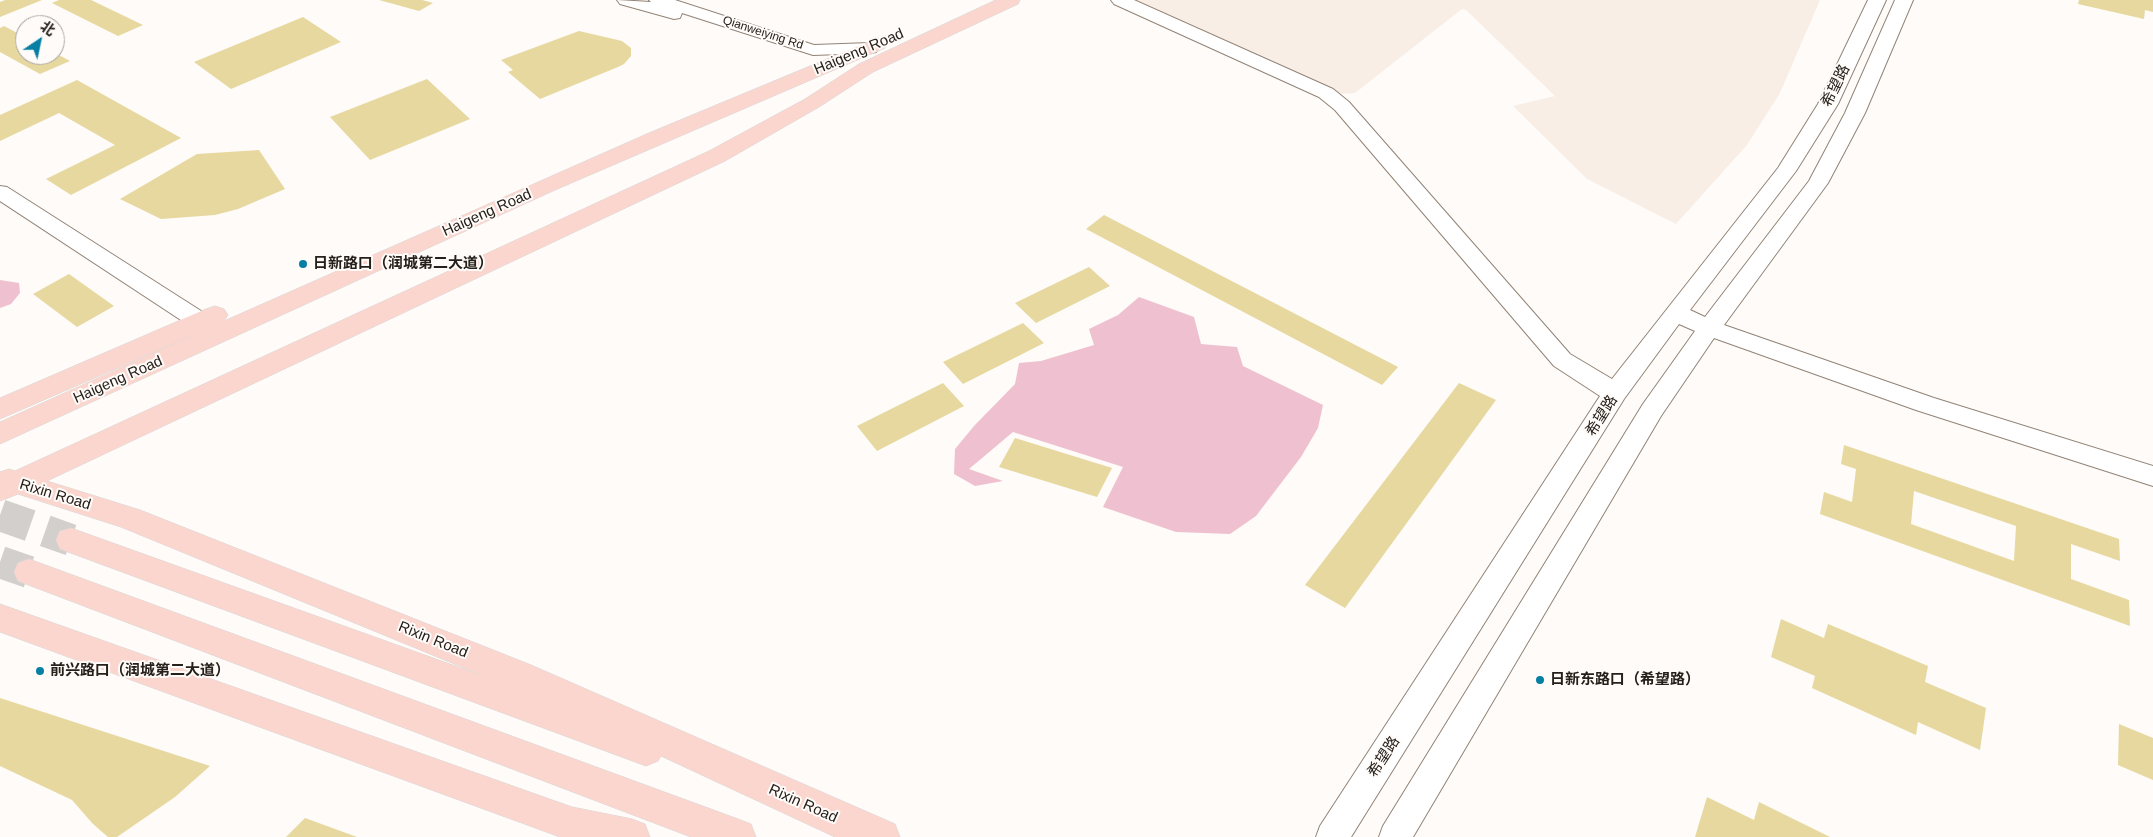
<!DOCTYPE html>
<html>
<head>
<meta charset="utf-8">
<style>
  body { margin:0 }
  #map { position:relative; width:2153px; height:837px; overflow:hidden; background:#fefbf8; font-family:Helvetica,"Noto Sans SC",sans-serif }
  canvas { display:block }
  .north { position:absolute; left:15px; top:15px; width:50px; height:50px; box-sizing:border-box; background:#fefbf8; border:1px solid #a8a3a0; border-radius:50%; rotate:34deg; font-size:14px; font-weight:700; line-height:20px; text-align:center; color:#26201b }
  .north::after { content:''; display:block; margin:auto; width:18px; height:22px; background:#067fa5; clip-path:polygon(50% 0,100% 100%,50% 72%,0 100%) }
</style>
</head>
<body>
<div id="map">
<canvas width="2153" height="837"></canvas>
<div class="north">北</div>
</div>
<script>
const context = document.querySelector('canvas').getContext('2d');
context.lineJoin = 'round';
function fillPath(path, color) {
  context.fillStyle = color;
  context.fill(path, 'evenodd');
}
function strokePath(path, color, width, dash) {
  context.strokeStyle = color;
  context.lineWidth = width;
  context.lineCap = dash ? 'butt' : 'round';
  context.setLineDash(dash || []);
  context.stroke(path);
}
function drawText(font, color, halo, rows, align = 'center') {
  context.font = font + ' Helvetica,"Noto Sans SC",sans-serif';
  context.lineWidth = 4;
  context.setLineDash([]);
  context.textBaseline = 'middle';
  context.strokeStyle = halo;
  context.fillStyle = color;
  for (const [text, x, y, turn = 0] of rows) {
    context.save();
    context.translate(x, y);
    context.rotate((+turn || 0) * Math.PI / 180);
    context.textAlign = isNaN(turn) ? turn : align;
    if (halo) context.strokeText(text, 0, 0);
    context.fillText(text, 0, 0);
    context.restore();
  }
}
const built = new Path2D(`
  M 1131,0 L 1820,0 L 1780,93 L 1747,145 L 1676,224 L 1587,179 L 1513,106 L 1555,96 L 1466,10 L 1462,9 L 1355,93 L 1340,94 Z`);
const green = new Path2D(`
  M 0,280 L 19,283 L 20,293 L 11,304 L 0,308 Z
  M 1139,297 L 1194,317 L 1201,344 L 1237,347 L 1243,366 L 1323,405 L 1318,428 L 1301,457 L 1256,516 L 1230,534 L 1176,532 L 1103,507 L 1123,467 L 1013,432 L 969,469 L 1003,481 L 975,486 L 954,474 L 955,449 L 974,426 L 1015,384 L 1019,363 L 1041,361 L 1094,345 L 1089,329 L 1118,315 Z`);
const building = new Path2D(`
  M 5,0 L 42,0 L 0,17 L 0,2 Z
  M 59,0 L 91,0 L 143,25 L 118,36 L 52,3 Z
  M 379,0 L 422,0 L 433,3 L 419,11 Z
  M 2079,0 L 2153,0 L 2153,12 L 2145,10 L 2144,19 L 2078,4 Z
  M 303,17 L 341,42 L 231,89 L 194,62 Z
  M 4,26 L 25,37 L 25,55 L 55,55 L 55,53 L 70,61 L 40,74 L 0,52 L 0,28 Z
  M 579,31 L 622,41 L 631,48 L 631,56 L 624,64 L 618,67 L 540,99 L 508,72 L 513,70 L 501,60 Z
  M 427,79 L 470,119 L 370,160 L 330,117 Z
  M 77,80 L 181,138 L 71,195 L 46,179 L 115,145 L 59,113 L 0,141 L 0,115 Z
  M 259,150 L 285,189 L 238,209 L 215,215 L 161,219 L 120,199 L 197,154 Z
  M 1104,215 L 1398,367 L 1382,385 L 1086,229 Z
  M 1089,267 L 1110,286 L 1036,323 L 1015,303 Z
  M 69,274 L 114,306 L 77,327 L 33,294 Z
  M 1023,323 L 1044,343 L 963,384 L 943,362 Z
  M 943,383 L 964,406 L 877,451 L 857,426 Z
  M 1459,383 L 1496,400 L 1345,608 L 1305,585 Z
  M 1015,438 L 1112,468 L 1097,497 L 999,467 Z
  M 1844,445 L 2119,539 L 2120,561 L 2071,544 L 2071,579 L 2129,600 L 2130,626 L 1820,514 L 1824,492 L 1852,502 L 1856,469 L 1841,464 ZM 1914,491 L 2016,526 L 2014,561 L 1911,524 Z
  M 1781,619 L 1824,638 L 1828,624 L 1928,666 L 1925,682 L 1986,708 L 1980,750 L 1918,722 L 1916,735 L 1812,688 L 1815,676 L 1771,657 Z
  M 0,698 L 210,766 L 175,797 L 117,837 L 108,837 L 93,824 L 72,800 L 0,766 Z
  M 2119,724 L 2153,738 L 2153,780 L 2118,765 Z
  M 1707,797 L 1754,820 L 1759,802 L 1830,837 L 1695,837 Z
  M 305,818 L 357,837 L 286,837 Z`);
const majorTunnel = new Path2D(`
  M 0,515 L 71,540
  M 0,562 L 29,572`);
const minor = new Path2D(`
  M 617,0 L 651,2 L 649,0 L 675,0 L 814,45 L 870,43 L 876,44 L 879,48 L 876,52 L 870,53 L 813,55 L 682,13 L 680,18 L 674,19 L 620,4 Z
  M 1111,0 L 1134,0 L 1333,89 L 1349,102 L 1570,354 L 1612,379 L 1778,168 L 1818,104 L 1868,0 L 1886,0 L 1838,104 L 1796,171 L 1690,310 L 1705,317 L 1809,181 L 1845,113 L 1895,0 L 1913,0 L 1865,113 L 1828,183 L 1724,325 L 1934,398 L 2153,466 L 2153,486 L 1916,410 L 1714,338 L 1661,416 L 1413,837 L 1379,837 L 1383,826 L 1643,404 L 1695,331 L 1679,324 L 1624,399 L 1351,837 L 1316,837 L 1320,826 L 1600,396 L 1554,366 L 1335,110 L 1319,97 L 1114,4 Z
  M 0,186 L 7,187 L 209,316 L 213,322 L 209,328 L 201,330 L 193,328 L 0,201 Z`);
const major = new Path2D(`
  M 996,0 L 1020,0 L 1018,4 L 873,72 L 819,107 L 725,161 L 47,481 L 140,510 L 531,665 L 895,824 L 900,837 L 835,837 L 661,756 L 658,761 L 646,766 L 60,549 L 56,540 L 60,531 L 71,528 L 486,677 L 121,527 L 18,494 L 0,501 L 0,472 L 9,469 L 15,471 L 709,151 L 805,99 L 859,64 Z
  M 878,38 L 885,40 L 888,44 L 885,48 L 555,190 L 0,444 L 0,422 L 207,329 L 0,419 L 0,398 L 206,309 L 215,306 L 224,309 L 228,315 L 224,321 L 649,133 Z
  M 29,559 L 738,819 L 751,824 L 756,837 L 691,837 L 18,581 L 14,572 L 18,563 Z
  M 0,604 L 572,807 L 632,819 L 645,824 L 650,837 L 560,837 L 0,632 Z`);
const markers = [
  [303,264,5,"#067fa5"],
  [40,671,5,"#067fa5"],
  [1540,680,5,"#067fa5"]
];
const farStreetnames = [
  ["Qianweiying Rd",763,33,18]
];
const streetNames = [
  ["Haigeng Road",859,52,-23],
  ["希望路",1836,86,-64],
  ["Haigeng Road",487,213,-24],
  ["Haigeng Road",118,380,-24],
  ["希望路",1602,416,-58],
  ["Rixin Road",55,495,17],
  ["Rixin Road",433,640,22],
  ["希望路",1384,757,-57],
  ["Rixin Road",803,804,24]
];
const poiNames = [
  ["日新路口（润城第二大道）",313,264],
  ["前兴路口（润城第二大道）",50,671],
  ["日新东路口（希望路）",1550,680]
];
fillPath(built, '#f8eee6');
fillPath(green, '#efc1d0');
fillPath(building, '#e6d89f');
strokePath(majorTunnel, '#d3cfcc', 32, [32, 16]);
strokePath(minor, '#928376', 2);
strokePath(major, '#d8d7d6', 1);
fillPath(minor, '#fff');
fillPath(major, '#fad6cf');
for (const [x, y, r, color] of markers) {
  const dot = new Path2D();
  dot.arc(x, y, r, 0, 2 * Math.PI);
  context.fillStyle = color;
  context.fill(dot);
  strokePath(dot, '#fefbf8', 2);
}
drawText('12px', '#26201b', '#fefbf8', farStreetnames);
drawText('15px', '#26201b', '#fefbf8', streetNames);
drawText('bold 15px', '#26201b', '#fefbf8', poiNames, 'left');
</script>
</body>
</html>
